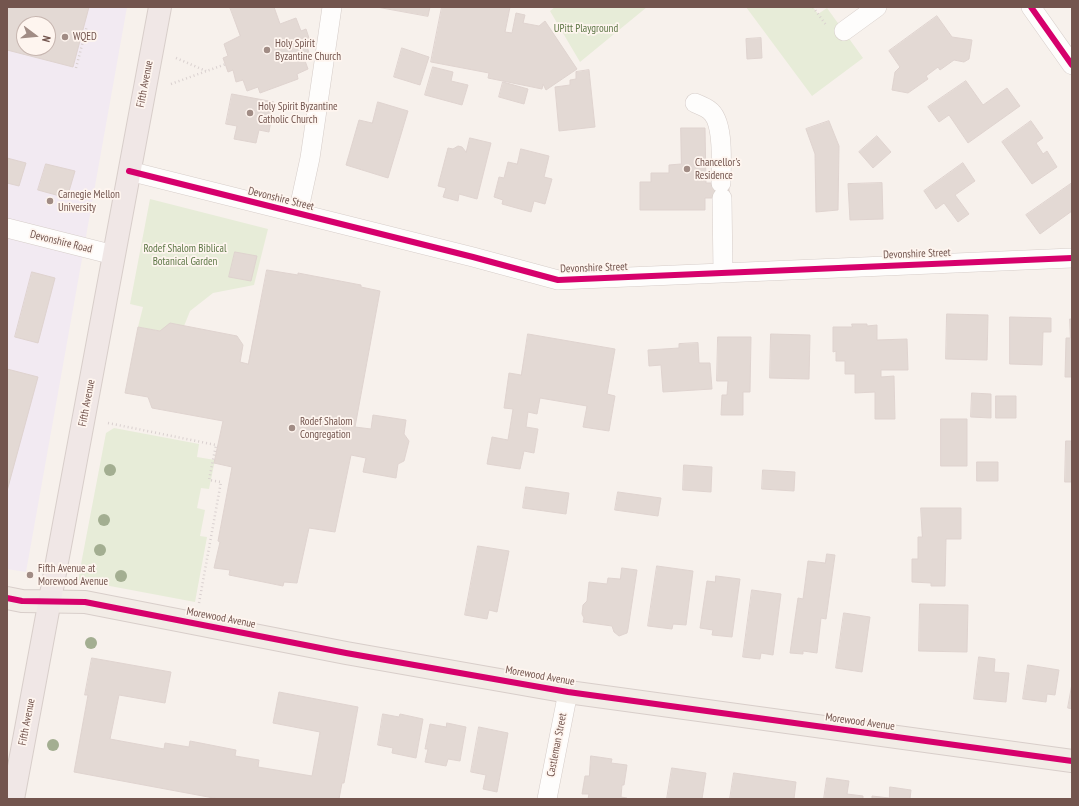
<!DOCTYPE html>
<html>
<head>
<meta charset="utf-8">
<style>
  body { margin:0 }
  #map { position:relative; width:1079px; height:806px; overflow:hidden; background:#f7f1ec; font-family:"PT Sans Narrow",sans-serif }
  canvas { display:block }
  .frame { position:absolute; inset:0; border:8px solid #73554e; pointer-events:none }
  .north { position:absolute; left:16px; top:16px; width:40px; height:40px; box-sizing:border-box; background:#fef5ef; border:1px solid #c6b5af; border-radius:50%; rotate:106deg; font-size:11px; font-weight:700; line-height:16px; text-align:center; color:#73554e }
  .north::after { content:''; display:block; margin:auto; width:14px; height:18px; background:#a18c85; clip-path:polygon(50% 0,100% 100%,50% 72%,0 100%) }
</style>
</head>
<body>
<div id="map">
<canvas width="1079" height="806"></canvas>
<div class="frame"></div>
<div class="north">N</div>
</div>
<script>
const context = document.querySelector('canvas').getContext('2d');
context.lineJoin = 'round';
function fillPath(path, color) {
  context.fillStyle = color;
  context.fill(path, 'evenodd');
}
function strokePath(path, color, width, dash) {
  context.strokeStyle = color;
  context.lineWidth = width;
  context.lineCap = dash ? 'butt' : 'round';
  context.setLineDash(dash || []);
  context.stroke(path);
}
function drawText(font, color, halo, rows, align = 'center') {
  context.font = font + ' "PT Sans Narrow",sans-serif';
  context.lineWidth = 3.5;
  context.setLineDash([]);
  context.textBaseline = 'middle';
  context.strokeStyle = halo;
  context.fillStyle = color;
  for (const [text, x, y, turn = 0] of rows) {
    context.save();
    context.translate(x, y);
    context.rotate((+turn || 0) * Math.PI / 180);
    context.textAlign = isNaN(turn) ? turn : align;
    if (halo) context.strokeText(text, 0, 0);
    context.fillText(text, 0, 0);
    context.restore();
  }
}
const education = new Path2D(`
  M 7,7 L 127,7 L 26,572 L 7,569 ZM 24,24 L 48,24 L 48,48 L 24,48 Z`);
const green = new Path2D(`
  M 555,7 L 647,7 L 580,62 L 550,11 Z
  M 746,7 L 813,7 L 818,14 L 827,8 L 863,58 L 812,96 Z
  M 150,199 L 268,229 L 254,285 L 213,293 L 190,311 L 184,326 L 160,331 L 138,327 L 143,307 L 130,304 Z
  M 114,428 L 199,444 L 197,457 L 215,460 L 209,489 L 201,488 L 197,508 L 205,510 L 200,536 L 207,537 L 195,602 L 78,580 L 106,433 Z`);
const building = new Path2D(`
  M 7,7 L 89,7 L 73,67 L 7,50 ZM 24,24 L 48,24 L 48,48 L 24,48 Z
  M 230,7 L 274,7 L 280,24 L 296,18 L 301,31 L 306,29 L 310,41 L 306,43 L 310,56 L 304,58 L 308,69 L 297,74 L 298,79 L 260,93 L 258,87 L 247,91 L 243,80 L 236,82 L 233,70 L 228,72 L 223,58 L 228,56 L 224,44 L 240,36 Z
  M 377,7 L 430,7 L 428,16 Z
  M 442,7 L 510,7 L 505,32 L 512,33 L 516,13 L 525,15 L 523,23 L 539,26 L 545,21 L 577,69 L 546,90 L 543,84 L 542,89 L 488,78 L 489,73 L 431,62 Z
  M 937,16 L 952,37 L 972,40 L 969,59 L 964,62 L 954,60 L 940,70 L 938,67 L 926,76 L 928,79 L 908,93 L 892,90 L 895,72 L 900,67 L 889,51 Z
  M 761,38 L 762,58 L 747,59 L 746,39 Z
  M 402,48 L 429,57 L 420,85 L 394,77 Z
  M 433,67 L 453,72 L 451,81 L 468,85 L 462,105 L 425,95 Z
  M 589,70 L 595,127 L 559,131 L 555,87 L 570,85 L 570,80 L 576,79 L 576,72 Z
  M 966,81 L 983,105 L 1007,88 L 1020,106 L 968,143 L 949,115 L 939,122 L 928,107 Z
  M 503,82 L 528,89 L 524,104 L 499,97 Z
  M 232,94 L 274,102 L 269,132 L 259,130 L 256,143 L 234,139 L 237,126 L 226,124 Z
  M 378,102 L 408,111 L 388,178 L 346,165 L 359,120 L 372,123 Z
  M 829,121 L 839,146 L 838,210 L 816,212 L 815,154 L 806,129 Z
  M 1031,121 L 1043,138 L 1036,143 L 1043,154 L 1047,151 L 1057,167 L 1032,184 L 1002,142 Z
  M 681,128 L 705,128 L 706,183 L 729,183 L 729,198 L 705,198 L 705,210 L 640,210 L 640,182 L 651,182 L 651,173 L 669,173 L 669,165 L 681,164 Z
  M 877,136 L 891,152 L 873,168 L 859,152 Z
  M 470,138 L 491,143 L 477,199 L 459,194 L 458,201 L 443,197 L 446,188 L 438,186 L 448,148 L 453,149 L 458,146 L 462,147 L 466,152 Z
  M 521,149 L 549,156 L 544,177 L 552,179 L 545,204 L 534,201 L 531,212 L 502,204 L 503,200 L 494,197 L 499,177 L 504,178 L 508,162 L 517,164 Z
  M 7,158 L 26,163 L 19,186 L 7,183 Z
  M 963,163 L 975,181 L 955,195 L 969,214 L 958,222 L 944,203 L 936,209 L 924,191 Z
  M 46,164 L 75,171 L 67,198 L 38,190 Z
  M 882,183 L 883,219 L 850,220 L 848,184 Z
  M 1072,183 L 1072,211 L 1040,234 L 1026,215 Z
  M 235,252 L 257,256 L 251,281 L 229,277 Z
  M 267,270 L 298,275 L 298,273 L 361,285 L 361,287 L 380,291 L 355,427 L 371,429 L 373,415 L 406,420 L 404,434 L 409,441 L 404,461 L 398,464 L 396,478 L 363,472 L 366,458 L 351,455 L 335,532 L 309,528 L 297,583 L 284,582 L 283,586 L 229,575 L 230,570 L 214,568 L 220,542 L 218,541 L 232,467 L 214,463 L 223,421 L 152,408 L 148,397 L 125,393 L 138,327 L 160,331 L 170,323 L 237,336 L 243,345 L 240,362 L 248,364 Z
  M 32,272 L 55,278 L 38,343 L 15,337 Z
  M 947,314 L 988,315 L 987,360 L 946,359 Z
  M 1010,317 L 1051,318 L 1051,332 L 1043,332 L 1042,365 L 1010,364 Z
  M 1070,319 L 1072,319 L 1072,377 L 1065,377 L 1066,338 L 1070,338 Z
  M 852,324 L 867,324 L 867,326 L 877,325 L 877,340 L 907,339 L 908,370 L 881,370 L 881,377 L 894,376 L 895,419 L 875,419 L 875,392 L 855,393 L 855,374 L 845,374 L 845,361 L 836,361 L 836,351 L 833,352 L 833,327 L 852,327 Z
  M 528,334 L 615,349 L 607,394 L 615,396 L 609,431 L 583,427 L 587,406 L 540,398 L 537,414 L 528,412 L 526,427 L 538,429 L 534,453 L 524,451 L 520,469 L 487,464 L 492,437 L 508,440 L 513,409 L 504,408 L 509,373 L 521,375 Z
  M 771,334 L 810,335 L 809,379 L 770,378 Z
  M 718,337 L 751,337 L 750,392 L 743,392 L 743,415 L 721,415 L 722,395 L 727,395 L 728,381 L 717,381 Z
  M 698,343 L 699,363 L 710,363 L 712,389 L 663,392 L 661,365 L 649,366 L 648,350 L 679,348 L 679,344 Z
  M 7,369 L 38,377 L 7,491 Z
  M 972,393 L 991,394 L 991,418 L 971,417 Z
  M 996,396 L 1016,396 L 1016,418 L 996,418 Z
  M 941,419 L 967,419 L 967,466 L 941,466 Z
  M 1066,441 L 1072,441 L 1072,482 L 1065,482 Z
  M 977,462 L 998,462 L 998,481 L 977,481 Z
  M 684,465 L 712,467 L 711,492 L 683,490 Z
  M 763,470 L 795,472 L 794,491 L 762,489 Z
  M 526,487 L 569,493 L 566,514 L 523,508 Z
  M 618,492 L 661,498 L 658,516 L 615,510 Z
  M 921,508 L 961,508 L 961,539 L 946,539 L 945,586 L 931,586 L 931,583 L 912,582 L 912,559 L 918,559 L 918,537 L 922,537 Z
  M 478,546 L 509,551 L 497,612 L 489,610 L 487,619 L 465,615 Z
  M 827,554 L 835,555 L 826,619 L 821,618 L 817,653 L 803,651 L 803,654 L 790,653 L 798,598 L 803,599 L 808,561 L 825,563 Z
  M 657,566 L 693,571 L 686,625 L 673,624 L 672,629 L 648,626 Z
  M 622,568 L 637,570 L 628,629 L 627,633 L 619,636 L 614,632 L 612,626 L 583,622 L 584,618 L 582,614 L 583,605 L 587,601 L 589,582 L 607,584 L 608,578 L 620,579 Z
  M 716,576 L 740,579 L 732,637 L 712,635 L 713,630 L 700,628 L 707,581 L 715,582 Z
  M 752,590 L 781,594 L 773,655 L 761,653 L 760,659 L 743,657 Z
  M 920,604 L 968,605 L 967,652 L 919,651 Z
  M 844,613 L 870,617 L 862,672 L 836,668 Z
  M 979,657 L 995,659 L 994,672 L 1009,673 L 1006,702 L 974,699 Z
  M 92,658 L 171,672 L 165,703 L 119,695 L 110,739 L 164,749 L 165,743 L 189,747 L 190,741 L 236,750 L 235,756 L 259,760 L 258,767 L 312,776 L 320,732 L 273,723 L 279,692 L 358,707 L 344,783 L 342,783 L 339,799 L 219,799 L 74,772 L 88,695 L 85,695 Z
  M 1028,665 L 1059,670 L 1055,695 L 1047,694 L 1046,702 L 1023,699 Z
  M 1072,684 L 1072,709 L 1068,708 Z
  M 383,714 L 399,717 L 400,714 L 423,719 L 416,758 L 392,753 L 393,748 L 378,745 Z
  M 447,723 L 466,727 L 460,761 L 448,759 L 446,766 L 425,762 L 428,749 L 425,749 L 430,724 L 446,727 Z
  M 479,727 L 508,733 L 497,792 L 483,789 L 486,775 L 471,772 Z
  M 591,756 L 612,759 L 611,763 L 627,765 L 624,785 L 622,785 L 621,797 L 627,798 L 627,799 L 588,799 L 589,794 L 582,794 L 585,776 L 589,776 Z
  M 672,768 L 706,773 L 702,799 L 667,799 Z
  M 734,773 L 796,782 L 794,799 L 730,799 Z
  M 827,778 L 849,781 L 847,794 L 863,796 L 863,799 L 824,799 Z
  M 890,787 L 911,790 L 910,799 L 872,799 L 872,796 L 889,798 Z`);
const path = new Path2D(`
  M 813,7 L 826,25
  M 176,58 L 206,71
  M 76,68 L 87,26
  M 171,84 L 226,64
  M 108,423 L 216,445 L 209,480 L 221,482 L 199,603`);
const minor = new Path2D(`
  M 1031,7 L 1072,65
  M 844,31 L 877,7
  M 695,103 C 700,105 705,107 709,110 C 725,121 721,165 721,183
  M 129,171 L 473,257 L 558,280 L 1072,258
  M 722,198 L 723,273
  M 298,213 L 310,158 L 332,7
  M 7,228 L 114,255
  M 547,799 L 568,692`);
const major = new Path2D(`
  M 7,598 L 22,601 L 85,602 L 346,653 L 568,692 L 1072,761`);
const highway = new Path2D(`
  M 13,799 L 160,7`);
const cycleway = new Path2D(`
  M 1031,7 L 1072,65
  M 129,171 L 473,257 L 558,280 L 1072,258
  M 7,598 L 22,601 L 85,602 L 346,653 L 568,692 L 1072,761`);
const trees = [
  [110,470],
  [104,520],
  [100,550],
  [121,576],
  [91,643],
  [53,745]
];
const markers = [
  [65,37,4,"#a18c85"],
  [267,50,4,"#a18c85"],
  [250,113,4,"#a18c85"],
  [687,169,4,"#a18c85"],
  [50,201,4,"#a18c85"],
  [292,428,4,"#a18c85"],
  [30,575,4,"#a18c85"]
];
const parkNames = [
  ["UPitt Playground",586,29],
  ["Rodef Shalom Biblical",185,249],
  ["Botanical Garden",185,262]
];
const poiNames = [
  ["WQED",73,37],
  ["Holy Spirit",275,44],
  ["Byzantine Church",275,57],
  ["Holy Spirit Byzantine",258,107],
  ["Catholic Church",258,120],
  ["Chancellor's",695,163],
  ["Residence",695,176],
  ["Carnegie Mellon",58,195],
  ["University",58,208],
  ["Rodef Shalom",300,422],
  ["Congregation",300,435],
  ["Fifth Avenue at",38,569],
  ["Morewood Avenue",38,582]
];
const streetNames = [
  ["Fifth Avenue",145,84,-79],
  ["Devonshire Street",281,199,14],
  ["Devonshire Road",61,242,14],
  ["Devonshire Street",917,254,-2],
  ["Devonshire Street",594,268,-2],
  ["Fifth Avenue",87,403,-79],
  ["Morewood Avenue",221,618,11],
  ["Morewood Avenue",540,676,10],
  ["Fifth Avenue",27,722,-79],
  ["Morewood Avenue",860,722,8],
  ["Castleman Street",557,745,-79]
];
fillPath(education, '#f2eaf2');
fillPath(green, '#e7ecd8');
fillPath(building, '#e3d9d4');
strokePath(building, '#dfd3cf', 1);
strokePath(minor, '#d6cdc9', 20);
strokePath(major, '#d8ceca', 24);
strokePath(highway, '#d8ceca', 24);
strokePath(path, '#d9d0cf', 2.5, [1, 3]);
strokePath(minor, '#fefdfc', 19);
strokePath(major, '#f2ece6', 22);
strokePath(highway, '#f0e7e6', 22);
strokePath(cycleway, '#d6006c', 6);
context.fillStyle = '#a3ae91';
for (const [x, y] of trees) {
  context.beginPath();
  context.arc(x, y, 6, 0, 2 * Math.PI);
  context.fill();
}
for (const [x, y, r, color] of markers) {
  const dot = new Path2D();
  dot.arc(x, y, r, 0, 2 * Math.PI);
  context.fillStyle = color;
  context.fill(dot);
  strokePath(dot, '#fef5ef', 1.5);
}
drawText('11px', '#5e7847', '#fef5ef', parkNames);
drawText('11px', '#73554e', '#fef5ef', poiNames, 'left');
drawText('11px', '#73554e', '#fef5ef', streetNames);
</script>
</body>
</html>
